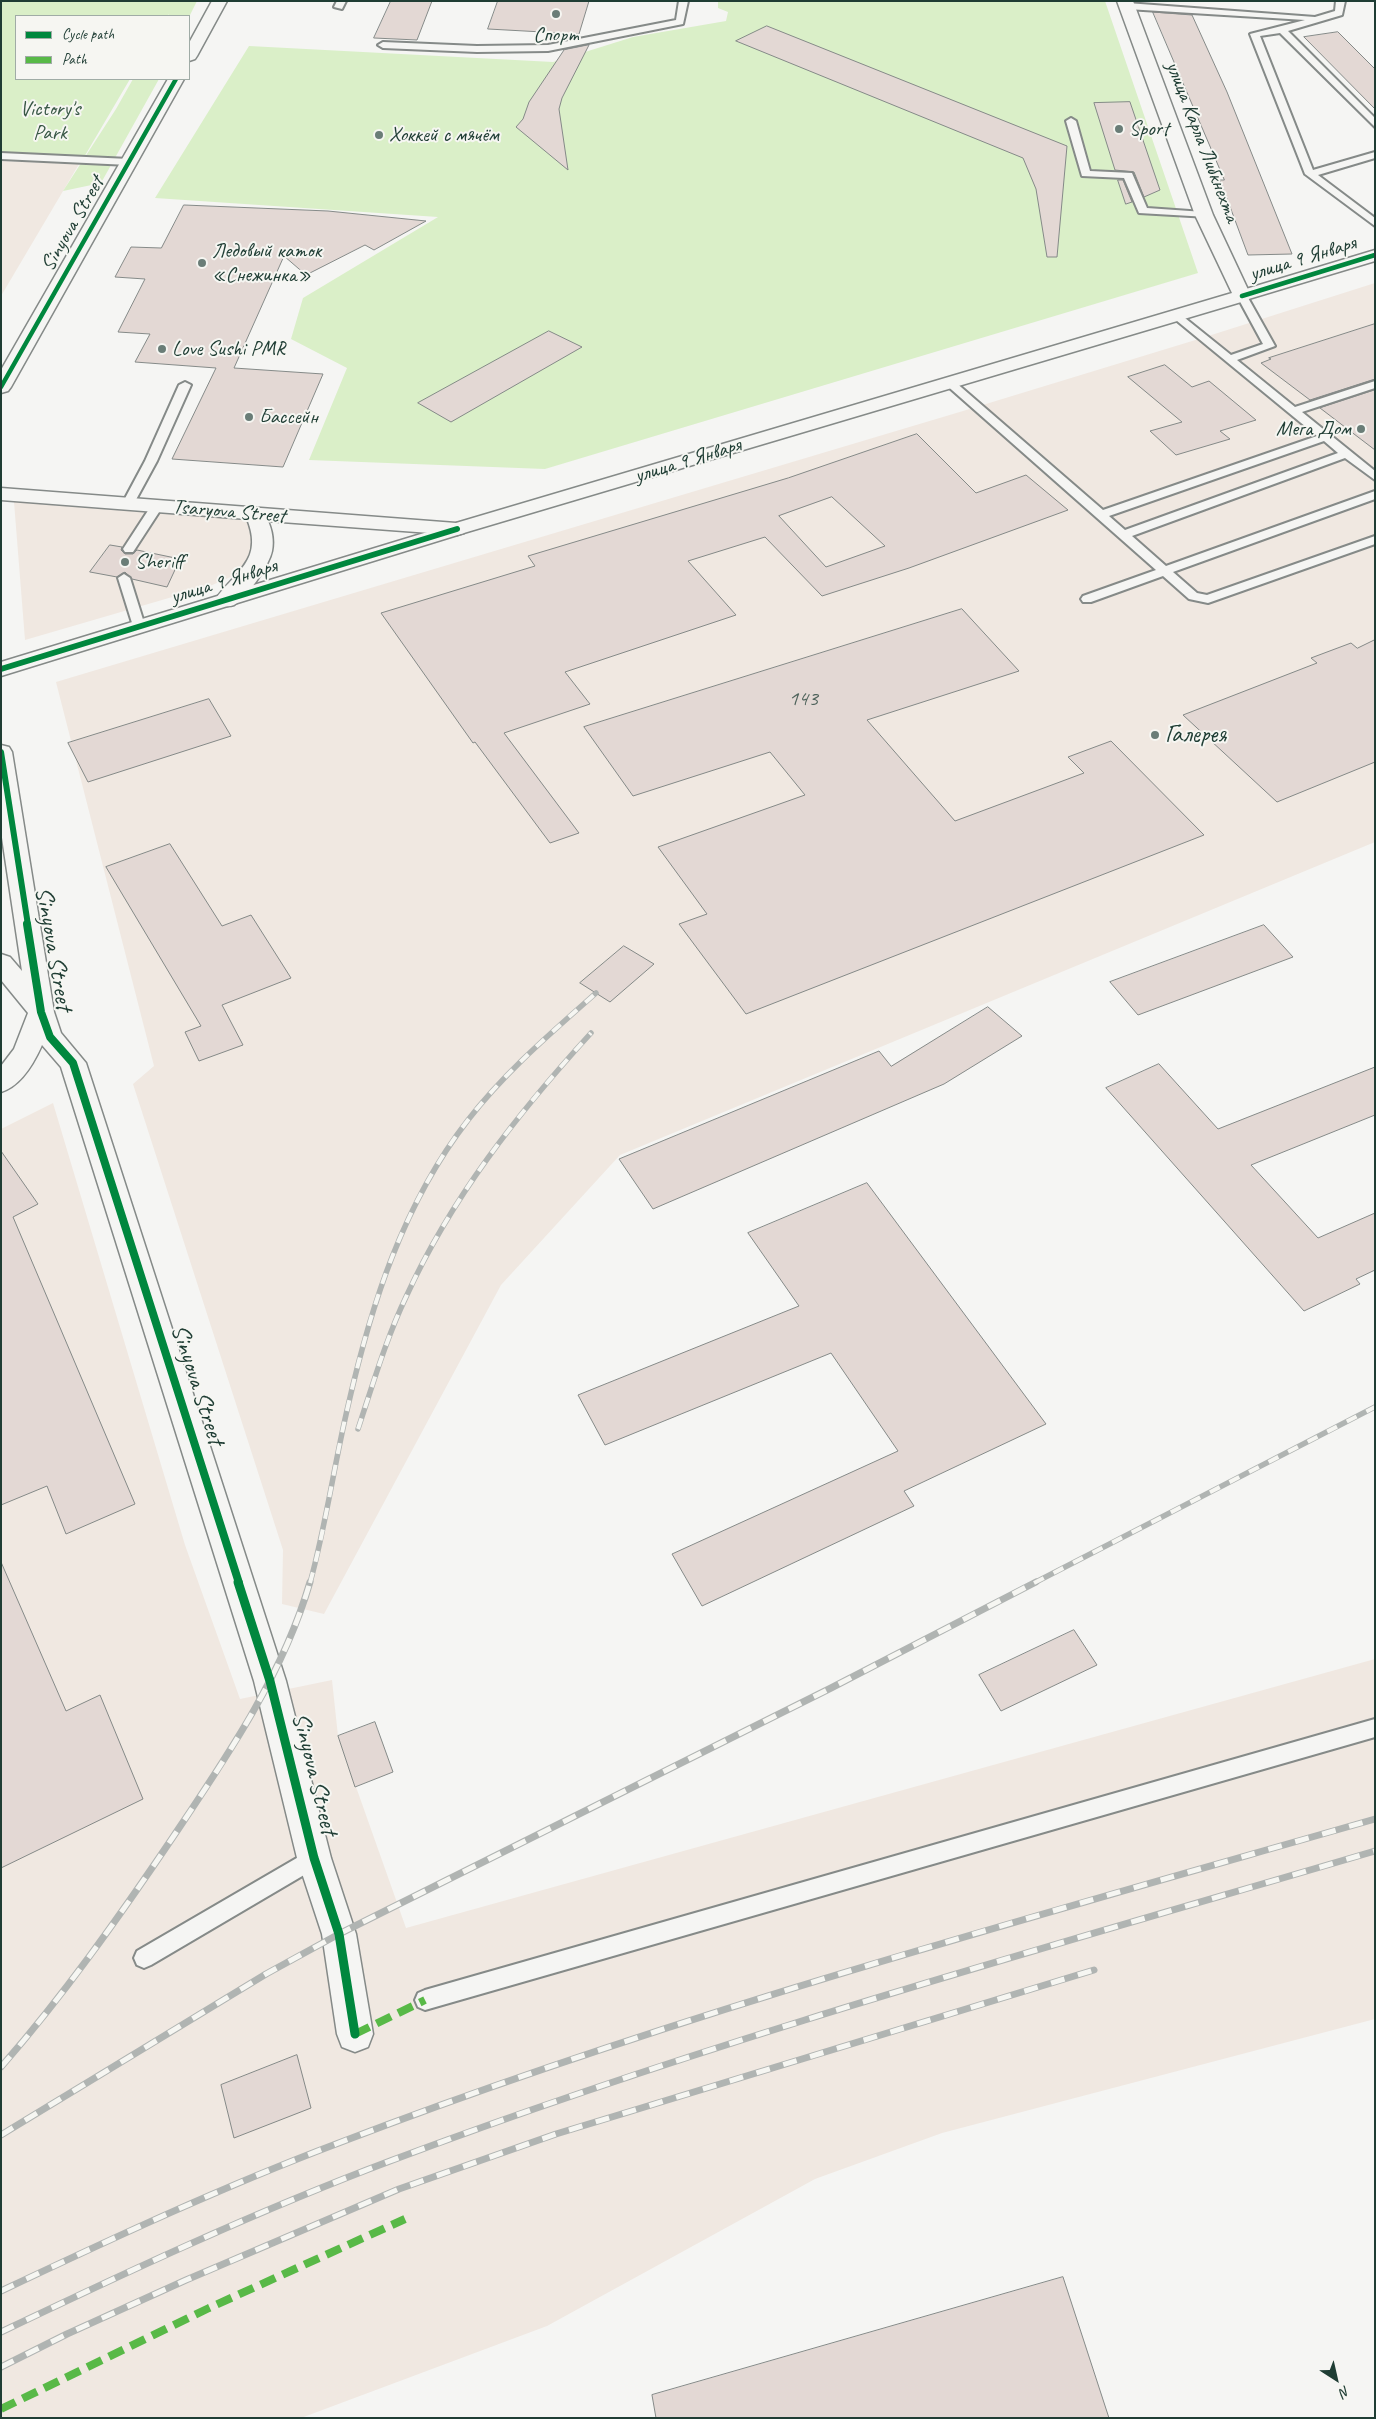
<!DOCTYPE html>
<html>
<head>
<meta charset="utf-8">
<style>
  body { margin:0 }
  #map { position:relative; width:1376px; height:2419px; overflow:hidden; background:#f5f5f3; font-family:Caveat,sans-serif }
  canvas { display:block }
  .frame { position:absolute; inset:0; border:2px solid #1f3d34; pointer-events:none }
  .legend { position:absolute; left:15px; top:15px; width:175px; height:65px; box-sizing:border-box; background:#f6f6f2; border:1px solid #a0aca6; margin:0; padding:6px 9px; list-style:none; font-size:15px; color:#1f3d34 }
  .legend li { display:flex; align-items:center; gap:10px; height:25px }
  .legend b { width:25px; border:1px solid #a0aca6 }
  .north { position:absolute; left:1311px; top:2354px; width:50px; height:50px; -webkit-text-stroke:4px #f6f6f2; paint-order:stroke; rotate:145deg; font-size:14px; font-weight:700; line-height:20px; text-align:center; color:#1f3d34 }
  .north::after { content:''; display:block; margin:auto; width:18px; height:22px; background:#1f3d34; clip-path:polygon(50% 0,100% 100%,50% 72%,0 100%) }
</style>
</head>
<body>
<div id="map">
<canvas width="1376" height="2419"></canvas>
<div class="frame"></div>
<ul class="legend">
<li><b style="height:6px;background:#00873e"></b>Cycle path</li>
<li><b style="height:6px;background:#58b947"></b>Path</li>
</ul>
<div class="north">N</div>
</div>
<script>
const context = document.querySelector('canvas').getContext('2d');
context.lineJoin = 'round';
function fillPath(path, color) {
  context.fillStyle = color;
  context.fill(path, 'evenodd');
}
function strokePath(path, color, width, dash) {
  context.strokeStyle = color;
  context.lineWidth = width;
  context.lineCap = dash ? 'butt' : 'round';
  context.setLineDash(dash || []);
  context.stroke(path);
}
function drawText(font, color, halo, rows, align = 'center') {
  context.font = font + ' Caveat,sans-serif';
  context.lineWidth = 4;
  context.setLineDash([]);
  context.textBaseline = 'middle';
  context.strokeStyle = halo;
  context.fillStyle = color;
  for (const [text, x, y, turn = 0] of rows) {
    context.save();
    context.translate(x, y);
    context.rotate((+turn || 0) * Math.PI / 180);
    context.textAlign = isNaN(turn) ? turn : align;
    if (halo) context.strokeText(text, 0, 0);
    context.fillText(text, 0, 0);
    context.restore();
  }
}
const built = new Path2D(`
  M 1,161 L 79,164 L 1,296 Z
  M 1375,283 L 1375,842 L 620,1155 L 501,1285 L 324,1614 L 282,1604 L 283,1550 L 133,1084 L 154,1066 L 56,682 L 963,411 L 1202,338 Z
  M 14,502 L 247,520 L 256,531 L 251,553 L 235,575 L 210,586 L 25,640 Z
  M 53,1103 L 185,1545 L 240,1699 L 332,1680 L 338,1736 L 406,1928 L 1375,1659 L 1375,2019 L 942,2133 L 815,2179 L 547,2326 L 301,2418 L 1,2418 L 1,1129 Z`);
const green = new Path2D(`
  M 1,1 L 197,1 L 189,17 L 168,16 L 169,14 L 167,16 L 16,16 L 16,79 L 130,79 L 80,164 L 1,160 Z
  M 718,1 L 1105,1 L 1198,273 L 545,469 L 309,460 L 347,368 L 291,339 L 303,298 L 438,217 L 155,198 L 249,46 L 553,62 L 633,37 L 726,21 L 728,12 L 718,8 Z
  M 133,79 L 159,79 L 101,183 L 63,191 L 116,109 Z`);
const building = new Path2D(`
  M 391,1 L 432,1 L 417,40 L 374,38 Z
  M 498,1 L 589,1 L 579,34 L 488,29 Z
  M 1153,12 L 1192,15 L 1227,92 L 1292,254 L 1248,255 L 1220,180 L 1224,180 Z
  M 767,26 L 1067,146 L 1057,257 L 1047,257 L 1036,189 L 1023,158 L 736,41 Z
  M 1338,32 L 1375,69 L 1375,109 L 1304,37 Z
  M 589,45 L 562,98 L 559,109 L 568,170 L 516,127 L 523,119 L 529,102 L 564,50 Z
  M 1130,102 L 1160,190 L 1144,197 L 1134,172 L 1115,170 L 1094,103 Z
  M 1118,180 L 1123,180 L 1132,202 L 1126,204 Z
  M 184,205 L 328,211 L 426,221 L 374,250 L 365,245 L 306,275 L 284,256 L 234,368 L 323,374 L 283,467 L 172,459 L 216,368 L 135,362 L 150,334 L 118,332 L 145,279 L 115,277 L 131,247 L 161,248 Z
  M 1375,324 L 1375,379 L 1310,400 L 1261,363 L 1271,359 L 1269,358 Z
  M 549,331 L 582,347 L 451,422 L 418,403 Z
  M 1165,365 L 1192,387 L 1209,381 L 1256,420 L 1220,431 L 1230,439 L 1176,455 L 1150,431 L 1182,422 L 1128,377 Z
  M 1375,390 L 1375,450 L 1320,408 Z
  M 917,434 L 976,493 L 1026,475 L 1068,510 L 909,568 L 822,596 L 765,537 L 688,561 L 736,615 L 565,672 L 590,704 L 504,733 L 579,833 L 550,843 L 475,742 L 473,743 L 381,613 L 535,566 L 528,556 L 788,478 ZM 832,497 L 885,546 L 826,567 L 779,516 Z
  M 110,545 L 122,547 L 121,550 L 125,554 L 133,554 L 137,550 L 180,559 L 167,587 L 132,579 L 125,572 L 117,577 L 90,572 Z
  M 962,609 L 1019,671 L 867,720 L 955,821 L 1084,773 L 1068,757 L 1111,741 L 1204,835 L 746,1014 L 679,924 L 707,914 L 658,847 L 805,795 L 770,752 L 633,796 L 584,727 Z
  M 1375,640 L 1375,762 L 1277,802 L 1183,715 L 1317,663 L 1311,658 L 1351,643 L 1357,648 Z
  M 209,699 L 231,736 L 88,782 L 68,743 Z
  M 170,844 L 222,926 L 251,915 L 291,978 L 222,1005 L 243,1045 L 199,1061 L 185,1032 L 201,1026 L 106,867 Z
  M 1264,925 L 1293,957 L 1138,1015 L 1110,982 Z
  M 624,946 L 654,964 L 610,1002 L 580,983 Z
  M 988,1007 L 1022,1036 L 944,1084 L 653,1209 L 619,1159 L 879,1051 L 891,1066 Z
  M 1159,1064 L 1218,1129 L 1375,1067 L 1375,1115 L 1251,1165 L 1318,1238 L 1375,1213 L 1375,1270 L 1356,1279 L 1360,1284 L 1304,1311 L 1106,1088 Z
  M 1,1151 L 38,1204 L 13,1217 L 135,1504 L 66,1534 L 47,1486 L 1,1505 Z
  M 867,1183 L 1046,1424 L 904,1491 L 914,1506 L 702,1606 L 672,1554 L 898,1451 L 831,1353 L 605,1445 L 578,1395 L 799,1306 L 748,1233 Z
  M 1,1562 L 66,1711 L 100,1695 L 143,1799 L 1,1868 Z
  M 1074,1630 L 1097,1665 L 1001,1711 L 979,1675 Z
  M 375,1722 L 393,1772 L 355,1787 L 338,1736 Z
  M 297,2055 L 311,2108 L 234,2138 L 221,2085 Z
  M 1063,2277 L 1109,2418 L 656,2418 L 652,2395 Z`);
const lane = new Path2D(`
  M 337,1 L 346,1 L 342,9 L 334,7 Z
  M 679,1 L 688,1 L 683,24 L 548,51 L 477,52 L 383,48 L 378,45 L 383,42 L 477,46 L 548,45 L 676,20 Z
  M 1336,1 L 1345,1 L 1342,15 L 1288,31 L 1375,118 L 1375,127 L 1280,33 L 1260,36 L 1313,170 L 1375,152 L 1375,158 L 1318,175 L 1375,218 L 1375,226 L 1305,174 L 1250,34 L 1305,20 L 1127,9 L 1122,6 L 1127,3 L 1315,17 L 1335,11 Z
  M 1071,118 L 1076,121 L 1090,171 L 1132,173 L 1147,208 L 1204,212 L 1209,215 L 1208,217 L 1139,213 L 1124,178 L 1082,176 L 1066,121 Z
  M 1,153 L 129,159 L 134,162 L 129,165 L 1,159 Z
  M 1242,293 L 1247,296 L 1275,346 L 1237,360 L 1295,407 L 1375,381 L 1375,388 L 1302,412 L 1375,471 L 1375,480 L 1345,458 L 1132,536 L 1166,566 L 1375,491 L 1375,499 L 1173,572 L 1197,593 L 1207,595 L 1375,536 L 1375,544 L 1208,603 L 1189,599 L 1163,576 L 1091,602 L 1083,602 L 1081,599 L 1083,596 L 1156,570 L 944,383 L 946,381 L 954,381 L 1103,510 L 1317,436 L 1171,316 L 1172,314 L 1180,314 L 1231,355 L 1263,344 L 1237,296 ZM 1324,441 L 1338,453 L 1125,530 L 1109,516 Z
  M 185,382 L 191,385 L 157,461 L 132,507 L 124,507 L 122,504 L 145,461 L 179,385 Z
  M 157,502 L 163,506 L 135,549 L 133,552 L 125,552 L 123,549 L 151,506 Z
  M 124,574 L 130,578 L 145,626 L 144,629 L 139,630 L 133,626 L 118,578 Z
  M 1375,1719 L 1375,1737 L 425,2010 L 418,2007 L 415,2000 L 418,1993 L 425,1990 Z
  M 314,1848 L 321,1851 L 324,1858 L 321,1865 L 151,1965 L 144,1968 L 137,1965 L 134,1958 L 137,1951 Z`);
const street = new Path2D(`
  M 212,1 L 227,1 L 197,56 L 195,59 L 189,61 L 189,43 Z
  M 168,79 L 184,79 L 11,387 L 8,391 L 1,393 L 1,370 Z
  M 457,523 L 464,525 L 467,529 L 464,533 L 1,676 L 1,662 Z
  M 1,745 L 9,747 L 12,752 L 54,1012 L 61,1033 L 86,1063 L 286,1681 L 331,1858 L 356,1934 L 373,2034 L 368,2047 L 355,2052 L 342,2047 L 337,2034 L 322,1934 L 297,1858 L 254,1681 L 61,1067 L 42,1045 C 34,1063 21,1086 1,1092 L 1,1066 L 14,1049 L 28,1013 L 1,980 L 1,954 L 10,957 L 22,971 L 1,831 Z`);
const secondary = new Path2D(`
  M 1375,250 L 1375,261 L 1242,301 L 1236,300 L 1233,296 L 1236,292 Z`);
const primary = new Path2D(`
  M 1117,1 L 1133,1 L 1213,215 L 1251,296 L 1248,300 L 457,535 L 268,521 C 272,530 274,541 272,551 C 269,566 247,597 234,605 C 229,607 224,606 218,605 L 215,600 C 235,571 264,561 247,519 L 1,500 L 1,488 L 456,523 L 1232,293 L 1195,215 Z`);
const railFar1 = new Path2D(`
  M 358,1429 C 373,1384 386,1339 406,1297 C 451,1198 518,1113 591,1033
  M 310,1583 C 326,1525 334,1465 348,1406 C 371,1305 403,1204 468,1120 C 505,1072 551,1033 596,993
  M 1034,1583 L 1375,1407`);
const rail = new Path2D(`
  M 1,2067 C 64,1995 119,1917 173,1837 C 226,1758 283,1675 310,1582
  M 1,2135 L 266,1974 L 339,1934 L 831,1688 L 1036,1582
  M 1,2291 C 111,2239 222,2187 336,2144 C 675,2014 1026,1919 1375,1819
  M 1,2332 C 129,2271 257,2211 390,2161 C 712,2040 1045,1948 1375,1851
  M 1,2367 L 67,2334 L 186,2280 L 399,2189 L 556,2134 L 1094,1970`);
const quiet = new Path2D(`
  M 355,2034 L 425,2000
  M 1,2409 L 209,2308 L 405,2219`);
const cyclewayFar3 = new Path2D(`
  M 1242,296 L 1375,255
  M 1,387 L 176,79`);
const cyclewayFar2 = new Path2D(`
  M 1,669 L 457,529
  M 1,752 L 28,925`);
const cyclewayFar1 = new Path2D(`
  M 27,924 L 41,1012 L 50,1037 L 73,1063 L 239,1583`);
const cycleway = new Path2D(`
  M 238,1582 L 270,1681 L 314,1858 L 339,1934 L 355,2034`);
const markers = [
  [556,14,5,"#6a7d77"],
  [1119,129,5,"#6a7d77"],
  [379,135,5,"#6a7d77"],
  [202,263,5,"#6a7d77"],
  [162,349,5,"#6a7d77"],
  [249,417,5,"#6a7d77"],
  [1361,429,5,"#6a7d77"],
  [125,562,5,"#6a7d77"],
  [1155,735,5,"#6a7d77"]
];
const farPoinames = [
  ["Спорт",556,35,"center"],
  ["Sport",1129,129],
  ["Хоккей с мячём",389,135],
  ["Ледовый каток",212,251],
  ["«Снежинка»",212,275],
  ["Love Sushi PMR",172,349],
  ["Бассейн",259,417],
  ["Мега Дом",1351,429,"right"],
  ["Sheriff",135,562]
];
const farParknames = [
  ["Victory's",50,109],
  ["Park",50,133]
];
const farStreetnames = [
  ["улица Карла Либкнехта",1202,142,69],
  ["Sinyova Street",73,224,-60],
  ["улица 9 Января",1303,259,-17],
  ["улица 9 Января",688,461,-17],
  ["Tsaryova Street",229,512,5],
  ["улица 9 Января",224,582,-17]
];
const numberNames = [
  ["143",803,699]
];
const poiNames = [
  ["Галерея",1165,735]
];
const streetNames = [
  ["Sinyova Street",53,949,80],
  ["Sinyova Street",197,1385,72],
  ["Sinyova Street",314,1774,76]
];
fillPath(built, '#f0e8e1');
fillPath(green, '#daefc8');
fillPath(building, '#e3d8d4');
strokePath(building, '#858a88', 1);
strokePath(lane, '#858a88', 4);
strokePath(street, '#858a88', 3);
strokePath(secondary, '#858a88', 3);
strokePath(primary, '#858a88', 3);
fillPath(lane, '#f5f5f3');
fillPath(street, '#f5f5f3');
fillPath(secondary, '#f5f5f3');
fillPath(primary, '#f5f5f3');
strokePath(railFar1, '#b0b4b2', 5.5);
strokePath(rail, '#b0b4b2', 7);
strokePath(railFar1, '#f6f6f2', 4, [11]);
strokePath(rail, '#f6f6f2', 5, [14]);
strokePath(quiet, '#58b947', 8, [16, 8]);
strokePath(cyclewayFar3, '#00873e', 4.5);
strokePath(cyclewayFar2, '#00873e', 6);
strokePath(cyclewayFar1, '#00873e', 8);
strokePath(cycleway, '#00873e', 9);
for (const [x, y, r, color] of markers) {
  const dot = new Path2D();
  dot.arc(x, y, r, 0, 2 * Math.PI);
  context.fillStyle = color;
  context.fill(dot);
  strokePath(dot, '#f6f6f2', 2);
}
drawText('21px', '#1f3d34', '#f6f6f2', farPoinames, 'left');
drawText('21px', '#385745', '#f6f6f2', farParknames);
drawText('21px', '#1f3d34', '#f6f6f2', farStreetnames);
drawText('22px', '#50645c', null, numberNames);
drawText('25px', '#1f3d34', '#f6f6f2', poiNames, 'left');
drawText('25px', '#1f3d34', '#f6f6f2', streetNames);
</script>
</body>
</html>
